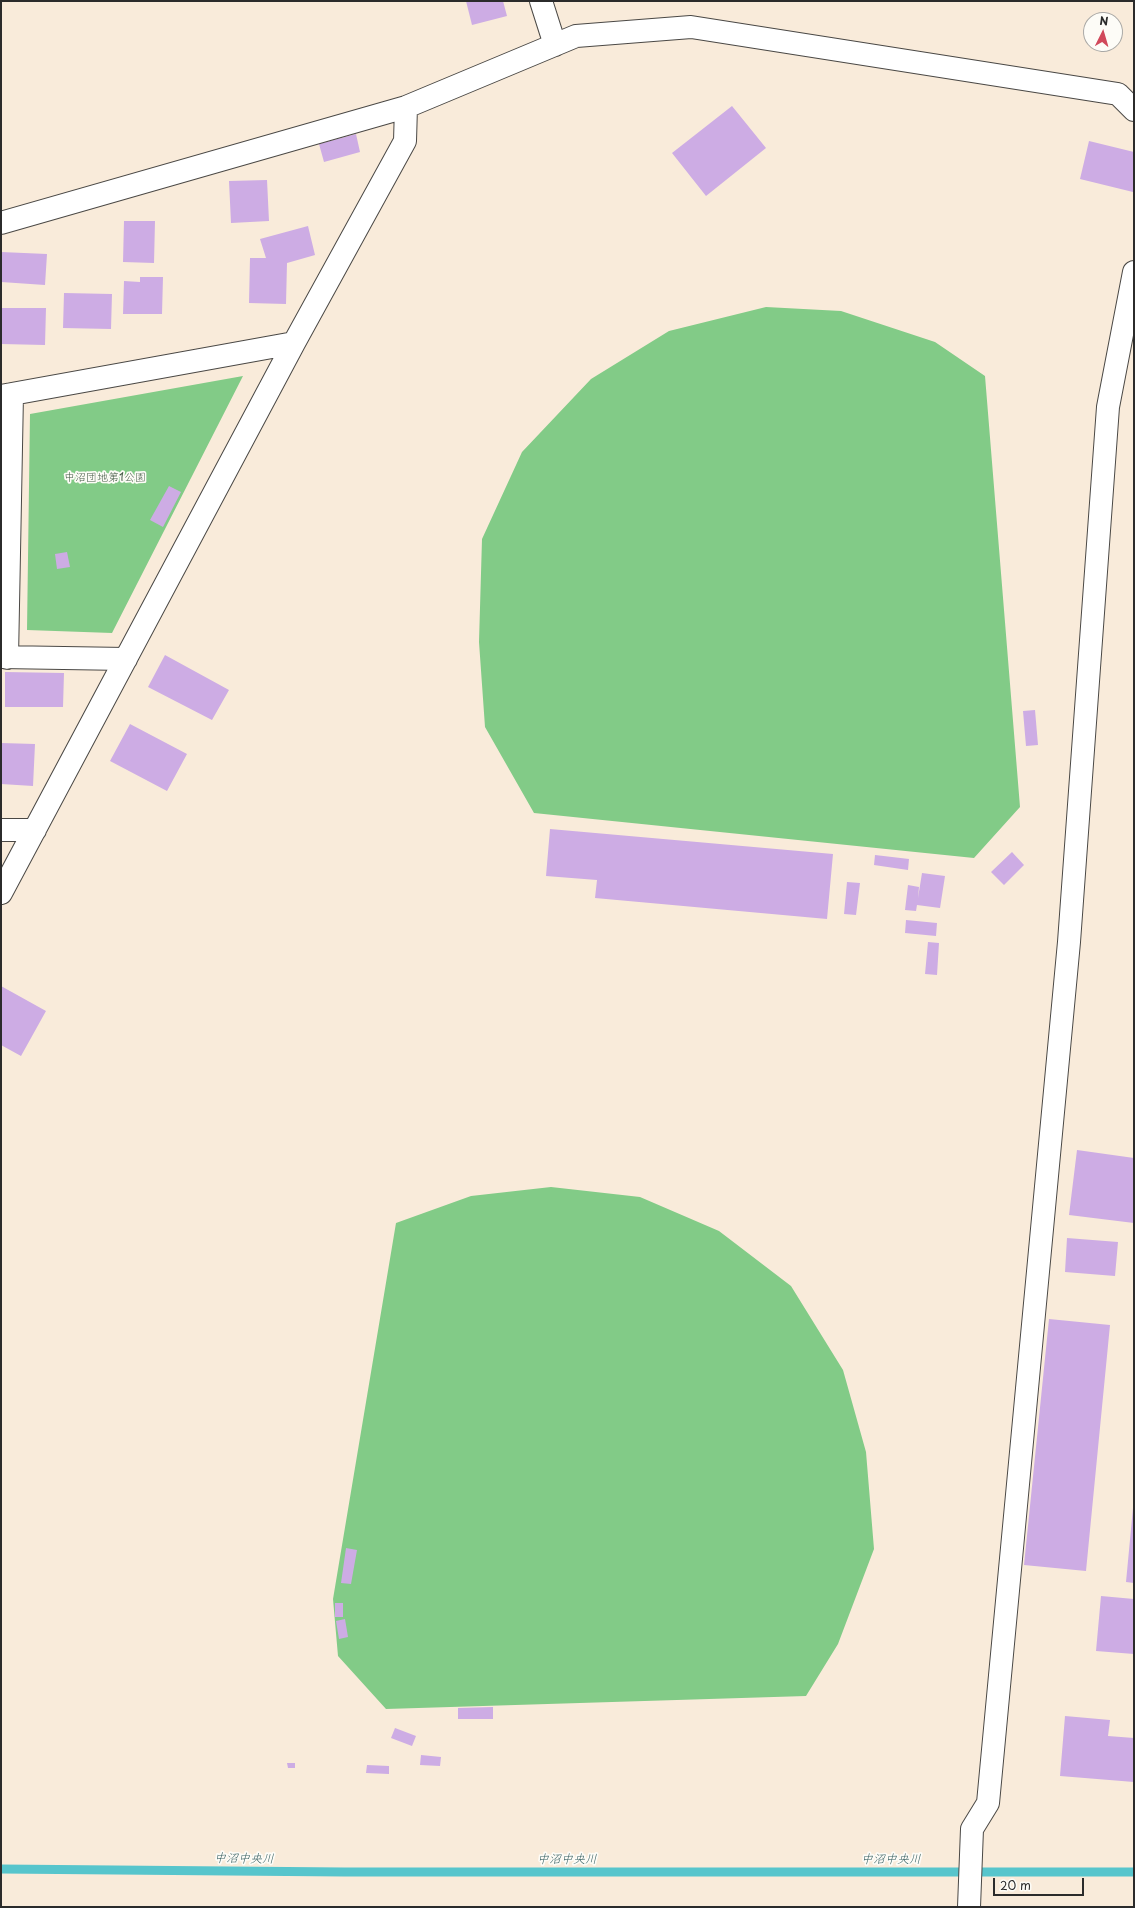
<!DOCTYPE html>
<html>
<head>
<meta charset="utf-8">
<style>
  body { margin:0 }
  #map { position:relative; width:1135px; height:1908px; overflow:hidden; background:#f9ebda; font-family:"Playpen Sans",sans-serif }
  canvas { display:block }
  .frame { position:absolute; inset:0; border:2px solid #2b2b2b; pointer-events:none }
  .north { position:absolute; left:1083px; top:12px; width:40px; height:40px; box-sizing:border-box; background:#fdfcf7; border:1px solid #a9a8a5; border-radius:50%; rotate:5deg; font-size:11px; font-weight:700; line-height:16px; text-align:center; color:#2b2b2b }
  .north::after { content:''; display:block; margin:auto; width:14px; height:18px; background:#d1495b; clip-path:polygon(50% 0,100% 100%,50% 72%,0 100%) }
  .scale { position:absolute; left:993px; top:1878px; width:91px; height:18px; box-sizing:border-box; border:2px solid #2b2b2b; border-top:0; padding-left:5px; font-size:12px; line-height:14px; white-space:nowrap; color:#2b2b2b; -webkit-text-stroke:3px #fdfcf7; paint-order:stroke }
</style>
</head>
<body>
<div id="map">
<canvas width="1135" height="1908"></canvas>
<div class="frame"></div>
<div class="north">N</div>
<div class="scale">20 m</div>
</div>
<script>
const context = document.querySelector('canvas').getContext('2d');
context.lineJoin = 'round';
function fillPath(path, color) {
  context.fillStyle = color;
  context.fill(path, 'evenodd');
}
function strokePath(path, color, width, dash) {
  context.strokeStyle = color;
  context.lineWidth = width;
  context.lineCap = dash ? 'butt' : 'round';
  context.setLineDash(dash || []);
  context.stroke(path);
}
function drawText(font, color, halo, rows, align = 'center') {
  context.font = font + ' "Playpen Sans","Klee One",sans-serif';
  context.lineWidth = 3.5;
  context.setLineDash([]);
  context.textBaseline = 'middle';
  context.strokeStyle = halo;
  context.fillStyle = color;
  for (const [text, x, y, turn = 0] of rows) {
    context.save();
    context.translate(x, y);
    context.rotate((+turn || 0) * Math.PI / 180);
    context.textAlign = isNaN(turn) ? turn : align;
    if (halo) context.strokeText(text, 0, 0);
    context.fillText(text, 0, 0);
    context.restore();
  }
}
const green = new Path2D(`
  M 766,307 L 841,311 L 935,342 L 985,376 L 1020,807 L 974,858 L 534,813 L 485,727 L 479,642 L 482,539 L 522,452 L 591,379 L 669,331 Z
  M 243,376 L 112,633 L 27,630 L 30,414 Z
  M 551,1187 L 640,1197 L 719,1231 L 791,1286 L 843,1370 L 866,1452 L 874,1549 L 838,1644 L 806,1696 L 386,1709 L 338,1656 L 333,1599 L 396,1223 L 471,1196 Z`);
const stream = new Path2D(`
  M 1,1869 L 344,1872 L 1134,1872`);
const building = new Path2D(`
  M 466,1 L 503,1 L 507,16 L 472,25 Z
  M 732,106 L 766,148 L 706,196 L 672,153 Z
  M 356,134 L 360,152 L 324,162 L 319,144 Z
  M 1089,141 L 1134,152 L 1133,192 L 1080,179 Z
  M 267,180 L 269,221 L 231,223 L 229,181 Z
  M 124,221 L 155,221 L 154,263 L 123,262 Z
  M 308,226 L 315,255 L 287,263 L 286,304 L 249,303 L 250,258 L 266,258 L 260,239 Z
  M 1,252 L 47,254 L 45,285 L 1,282 Z
  M 140,277 L 163,277 L 162,314 L 123,314 L 124,281 L 140,282 Z
  M 64,293 L 112,294 L 111,329 L 63,328 Z
  M 1,308 L 46,308 L 45,345 L 1,344 Z
  M 169,486 L 181,492 L 163,527 L 150,520 Z
  M 67,552 L 70,567 L 57,569 L 55,554 Z
  M 165,655 L 229,690 L 212,720 L 148,687 Z
  M 5,672 L 64,673 L 63,707 L 5,707 Z
  M 1035,710 L 1038,745 L 1026,746 L 1023,711 Z
  M 130,724 L 187,754 L 167,791 L 110,761 Z
  M 1,743 L 35,744 L 33,786 L 1,784 Z
  M 550,829 L 833,854 L 827,919 L 595,898 L 597,880 L 546,876 Z
  M 1012,852 L 1024,865 L 1004,885 L 991,872 Z
  M 875,855 L 909,859 L 908,870 L 874,865 Z
  M 922,873 L 945,876 L 940,908 L 917,905 L 916,911 L 905,910 L 908,885 L 919,887 L 918,898 Z
  M 847,882 L 860,883 L 856,915 L 844,914 Z
  M 906,920 L 937,923 L 936,936 L 905,933 Z
  M 928,942 L 939,943 L 937,975 L 925,974 Z
  M 1,986 L 46,1011 L 21,1056 L 1,1045 Z
  M 1077,1150 L 1134,1158 L 1134,1223 L 1069,1215 Z
  M 1067,1238 L 1118,1242 L 1115,1276 L 1065,1272 Z
  M 1049,1319 L 1110,1325 L 1086,1571 L 1024,1565 Z
  M 1133,1508 L 1134,1508 L 1134,1583 L 1126,1582 Z
  M 346,1548 L 357,1550 L 351,1584 L 341,1583 Z
  M 1101,1596 L 1134,1599 L 1134,1654 L 1096,1651 Z
  M 335,1603 L 343,1603 L 343,1617 L 335,1617 Z
  M 345,1619 L 348,1637 L 339,1639 L 336,1621 Z
  M 493,1707 L 493,1719 L 458,1719 L 458,1708 Z
  M 1065,1716 L 1110,1720 L 1108,1736 L 1134,1738 L 1134,1782 L 1060,1776 Z
  M 395,1728 L 416,1736 L 412,1746 L 391,1738 Z
  M 421,1755 L 441,1757 L 440,1766 L 420,1765 Z
  M 287,1763 L 295,1763 L 295,1768 L 288,1768 Z
  M 367,1765 L 389,1766 L 389,1774 L 366,1773 Z`);
const street = new Path2D(`
  M 541,1 L 555,45
  M 1,223 L 406,107 L 576,36 L 691,27 L 1118,94 L 1134,110
  M 1,396 L 294,343
  M 1,657 L 126,659
  M 7,658 L 12,394
  M 1,830 L 35,830
  M 1,893 L 294,343 L 405,141 L 406,107
  M 969,1907 L 972,1829 L 988,1803 L 1069,942 L 1108,407 L 1134,272`);
const parkNames = [
  ["中沼団地第1公園",105,478]
];
const waterNames = [
  ["中沼中央川",244,1859,1],
  ["中沼中央川",567,1860],
  ["中沼中央川",891,1860]
];
fillPath(green, '#82cb87');
strokePath(stream, '#57c5cc', 9);
fillPath(building, '#cdace4');
strokePath(street, '#4a4845', 24);
strokePath(street, '#fff', 22);
drawText('11px', '#455b47', '#fdfcf7', parkNames);
drawText('italic 12px', '#3a6163', '#fdfcf7', waterNames);
</script>
</body>
</html>
